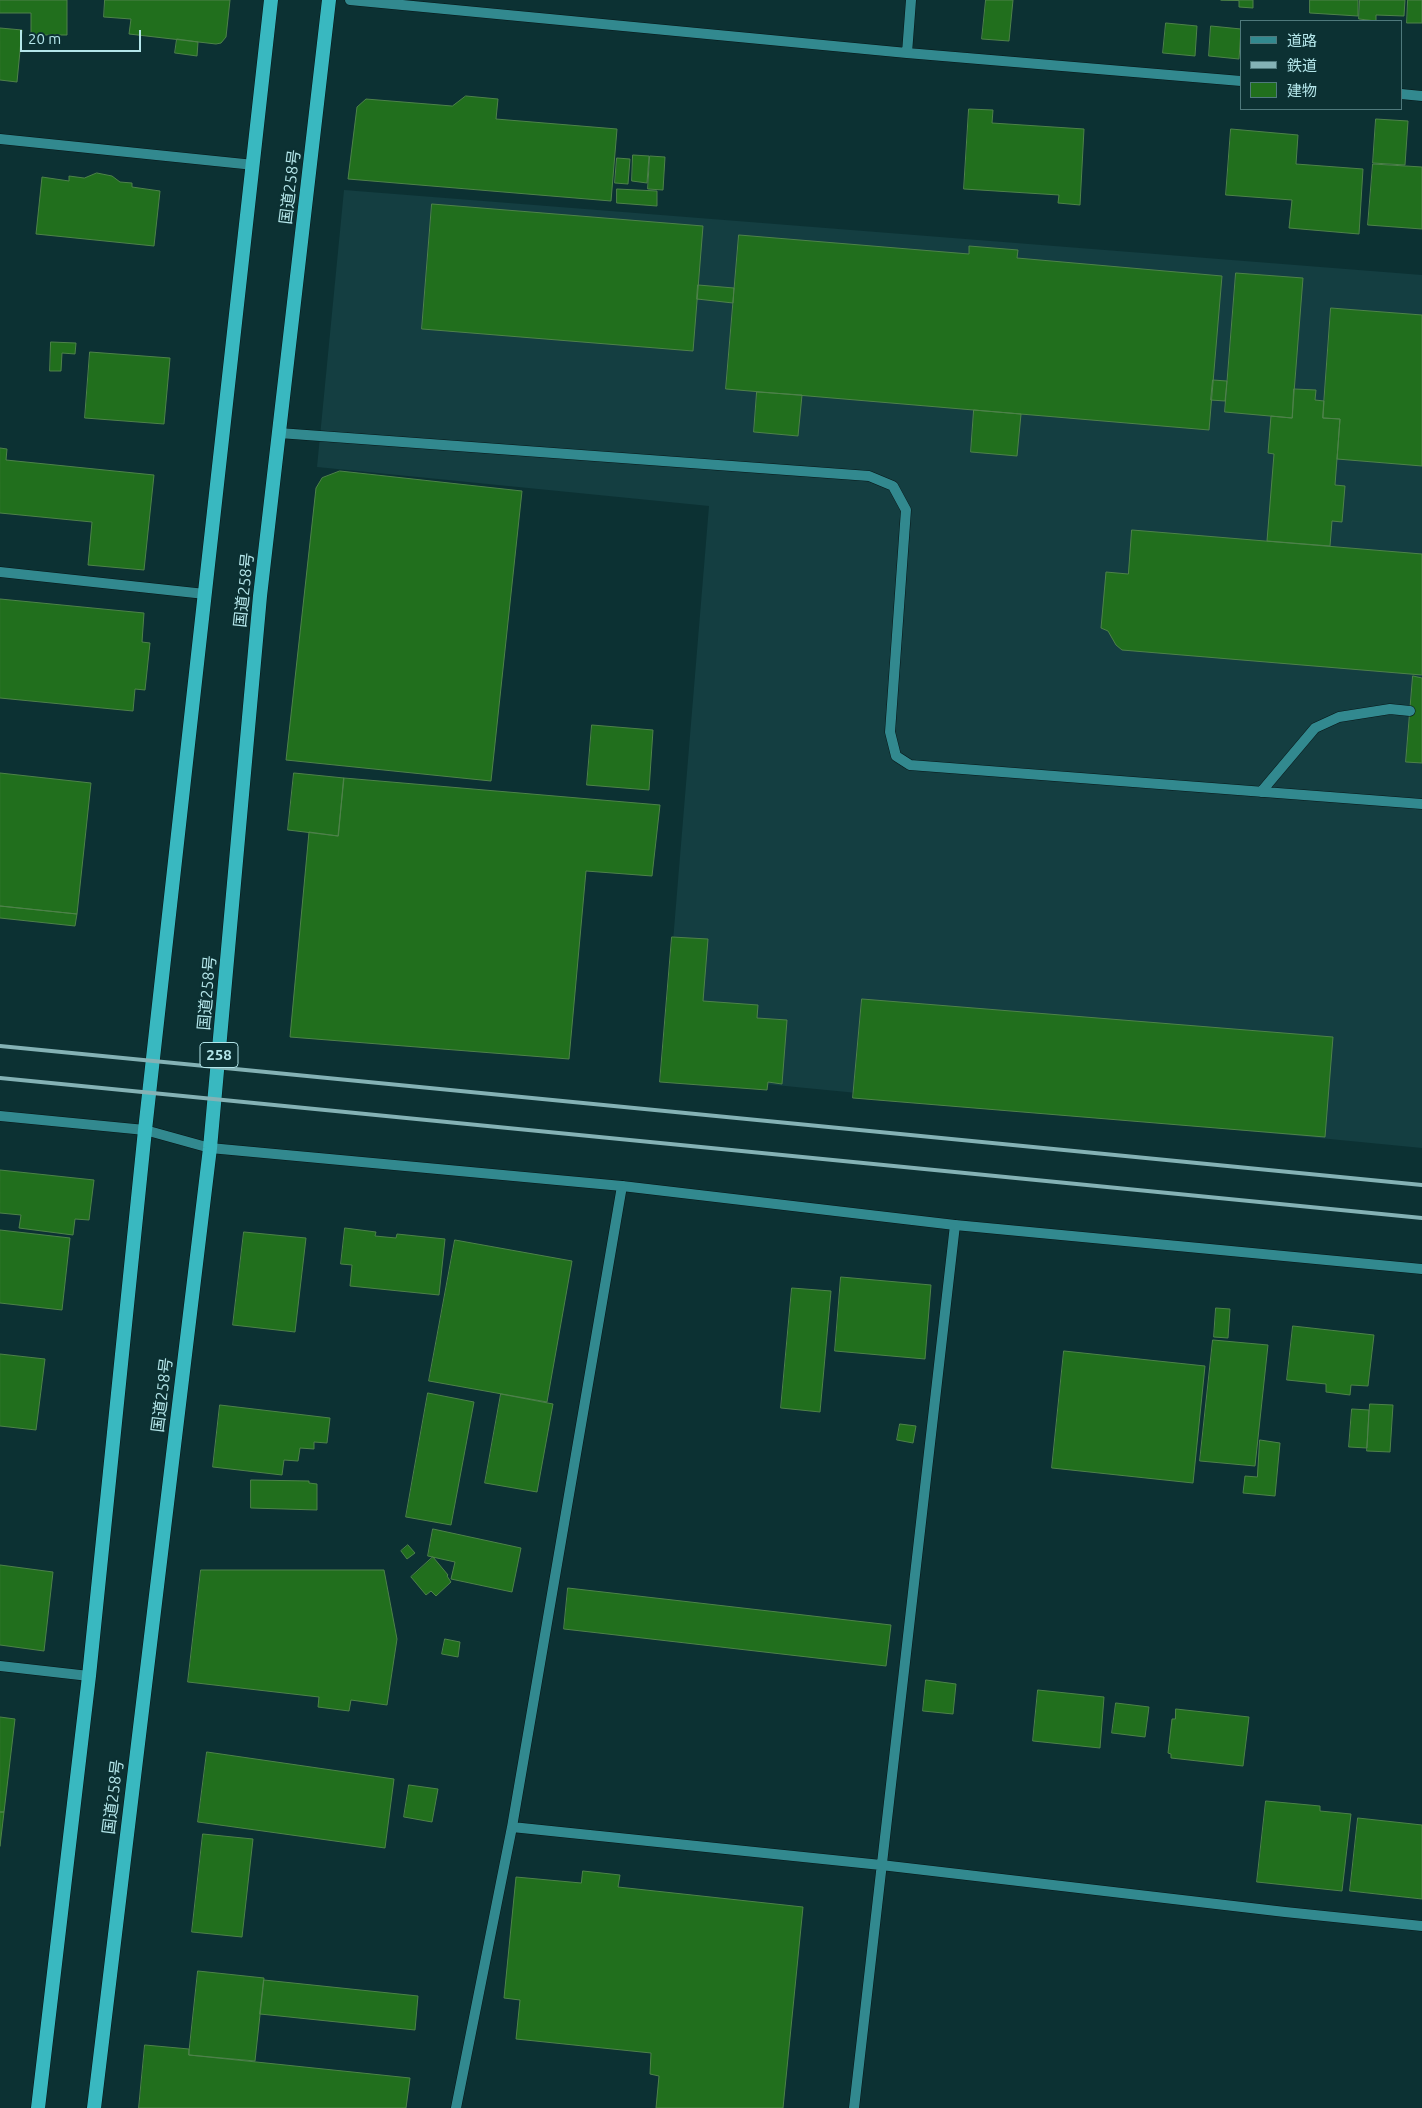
<!DOCTYPE html>
<html>
<head>
<meta charset="utf-8">
<style>
  body { margin:0 }
  #map { position:relative; width:1422px; height:2108px; overflow:hidden; background:#0c3133; font-family:Ubuntu,"Noto Sans JP",sans-serif }
  canvas { display:block }
  .legend { position:absolute; left:1240px; top:20px; width:162px; height:90px; box-sizing:border-box; background:#0c3133; border:1px solid #4f797c; margin:0; padding:6px 9px; list-style:none; font-size:15px; color:#b4e6ea }
  .legend li { display:flex; align-items:center; gap:10px; height:25px }
  .legend b { width:25px; border:1px solid #4f797c }
  .scale { position:absolute; left:20px; top:30px; width:121px; height:22px; box-sizing:border-box; border:2px solid #b4e6ea; border-top:0; padding-left:6px; font-size:15px; line-height:18px; white-space:nowrap; color:#b4e6ea; -webkit-text-stroke:4px #0c3133; paint-order:stroke }
</style>
</head>
<body>
<div id="map">
<canvas width="1422" height="2108"></canvas>
<ul class="legend">
<li><b style="height:6px;background:#32898f"></b>道路</li>
<li><b style="height:6px;background:#84b2b5"></b>鉄道</li>
<li><b style="height:14px;background:#216f1d"></b>建物</li>
</ul>
<div class="scale">20 m</div>
</div>
<script>
const context = document.querySelector('canvas').getContext('2d');
context.lineJoin = 'round';
function fillPath(path, color) {
  context.fillStyle = color;
  context.fill(path, 'evenodd');
}
function strokePath(path, color, width, dash) {
  context.strokeStyle = color;
  context.lineWidth = width;
  context.lineCap = dash ? 'butt' : 'round';
  context.setLineDash(dash || []);
  context.stroke(path);
}
function drawText(font, color, halo, rows, align = 'center') {
  context.font = font + ' Ubuntu,"Noto Sans JP",sans-serif';
  context.lineWidth = 4.5;
  context.setLineDash([]);
  context.textBaseline = 'middle';
  context.strokeStyle = halo;
  context.fillStyle = color;
  for (const [text, x, y, turn = 0] of rows) {
    context.save();
    context.translate(x, y);
    context.rotate((+turn || 0) * Math.PI / 180);
    context.textAlign = isNaN(turn) ? turn : align;
    if (halo) context.strokeText(text, 0, 0);
    context.fillText(text, 0, 0);
    context.restore();
  }
}
const built = new Path2D(`
  M 344,190 L 1422,275 L 1422,1148 L 662,1074 L 709,506 L 317,467 Z`);
const building = new Path2D(`
  M 0,0 L 67,0 L 67,35 L 31,35 L 31,13 L 0,13 Z
  M 105,0 L 230,0 L 226,37 L 221,43 L 216,44 L 129,34 L 131,19 L 104,17 Z
  M 986,0 L 1013,0 L 1009,41 L 982,39 Z
  M 1221,0 L 1253,0 L 1253,8 L 1239,7 L 1239,1 Z
  M 1310,0 L 1358,0 L 1358,16 L 1310,13 Z
  M 1360,0 L 1405,0 L 1404,16 L 1376,15 L 1376,21 L 1359,19 Z
  M 1408,0 L 1422,0 L 1422,23 L 1407,23 Z
  M 1166,23 L 1197,26 L 1195,56 L 1163,53 Z
  M 1211,26 L 1241,29 L 1239,59 L 1209,56 Z
  M 0,28 L 22,30 L 17,82 L 0,80 Z
  M 177,39 L 198,42 L 197,56 L 175,53 Z
  M 466,96 L 498,99 L 496,119 L 617,129 L 611,201 L 348,179 L 357,107 L 366,99 L 452,106 Z
  M 969,109 L 993,110 L 992,123 L 1084,129 L 1080,205 L 1058,203 L 1059,195 L 964,189 Z
  M 1376,119 L 1408,121 L 1405,165 L 1373,163 Z
  M 1231,129 L 1298,135 L 1296,164 L 1363,169 L 1359,234 L 1289,228 L 1292,200 L 1226,195 Z
  M 633,155 L 649,156 L 647,183 L 632,181 Z
  M 650,156 L 665,157 L 663,190 L 648,189 Z
  M 617,158 L 630,159 L 628,184 L 615,183 Z
  M 1373,164 L 1422,167 L 1422,229 L 1368,225 Z
  M 97,173 L 112,176 L 120,182 L 132,183 L 132,187 L 160,191 L 154,246 L 36,234 L 42,177 L 69,181 L 69,176 L 84,178 Z
  M 617,189 L 657,191 L 657,206 L 617,203 Z
  M 432,204 L 703,226 L 693,351 L 422,329 Z
  M 739,235 L 969,254 L 969,246 L 1018,250 L 1017,258 L 1222,276 L 1209,430 L 726,389 Z
  M 1236,273 L 1303,278 L 1292,418 L 1225,412 Z
  M 698,285 L 734,288 L 733,303 L 697,299 Z
  M 1331,308 L 1422,315 L 1422,466 L 1337,459 L 1340,419 L 1323,418 Z
  M 51,342 L 76,343 L 75,354 L 62,353 L 61,371 L 50,371 Z
  M 90,352 L 170,358 L 164,424 L 85,418 Z
  M 1213,380 L 1227,381 L 1225,401 L 1211,400 Z
  M 1294,389 L 1316,390 L 1315,400 L 1324,401 L 1323,418 L 1340,419 L 1335,485 L 1345,486 L 1342,522 L 1332,521 L 1330,546 L 1267,541 L 1274,454 L 1268,453 L 1271,416 L 1292,418 Z
  M 757,392 L 802,395 L 798,436 L 754,432 Z
  M 974,410 L 1021,414 L 1017,456 L 971,452 Z
  M 0,448 L 7,449 L 6,460 L 154,475 L 144,570 L 88,565 L 92,522 L 0,513 Z
  M 340,471 L 522,491 L 491,781 L 286,760 L 316,488 L 322,478 Z
  M 1132,530 L 1422,554 L 1422,675 L 1122,650 L 1116,645 L 1108,631 L 1101,628 L 1106,572 L 1128,574 Z
  M 0,599 L 144,613 L 142,642 L 150,643 L 145,690 L 135,689 L 133,711 L 0,698 Z
  M 1413,676 L 1422,678 L 1422,763 L 1406,762 Z
  M 592,725 L 653,730 L 649,790 L 587,785 Z
  M 0,773 L 91,783 L 77,914 L 0,906 Z
  M 294,773 L 344,778 L 338,836 L 288,830 Z
  M 344,778 L 660,805 L 652,876 L 586,871 L 569,1059 L 290,1037 L 309,832 L 338,836 Z
  M 0,906 L 77,914 L 75,926 L 0,918 Z
  M 672,937 L 708,939 L 703,1001 L 758,1005 L 757,1018 L 787,1020 L 782,1084 L 768,1082 L 767,1090 L 660,1082 Z
  M 862,999 L 1333,1037 L 1325,1137 L 853,1098 Z
  M 0,1170 L 94,1180 L 89,1220 L 75,1219 L 73,1235 L 19,1228 L 21,1215 L 0,1213 Z
  M 345,1228 L 376,1232 L 375,1236 L 396,1238 L 397,1234 L 445,1239 L 439,1295 L 350,1286 L 352,1265 L 341,1264 Z
  M 0,1230 L 70,1238 L 62,1310 L 0,1303 Z
  M 244,1232 L 306,1238 L 295,1332 L 233,1325 Z
  M 455,1240 L 572,1261 L 547,1402 L 429,1381 Z
  M 841,1277 L 931,1285 L 925,1359 L 835,1351 Z
  M 792,1288 L 831,1291 L 820,1412 L 781,1408 Z
  M 1216,1308 L 1230,1309 L 1228,1338 L 1214,1337 Z
  M 1293,1326 L 1374,1335 L 1368,1386 L 1351,1385 L 1350,1395 L 1326,1392 L 1326,1384 L 1287,1380 Z
  M 1213,1340 L 1268,1345 L 1255,1466 L 1200,1461 Z
  M 1064,1351 L 1205,1366 L 1193,1483 L 1052,1468 Z
  M 0,1354 L 45,1359 L 36,1430 L 0,1426 Z
  M 428,1393 L 474,1402 L 451,1525 L 406,1517 Z
  M 501,1394 L 553,1404 L 537,1492 L 485,1483 Z
  M 1370,1404 L 1393,1405 L 1390,1452 L 1367,1451 Z
  M 220,1405 L 330,1418 L 327,1443 L 314,1442 L 314,1449 L 300,1448 L 298,1461 L 284,1460 L 282,1475 L 213,1467 Z
  M 1352,1409 L 1369,1410 L 1367,1448 L 1349,1447 Z
  M 900,1424 L 916,1426 L 913,1443 L 897,1440 Z
  M 1260,1440 L 1280,1443 L 1275,1496 L 1243,1493 L 1245,1476 L 1257,1477 Z
  M 251,1480 L 309,1481 L 309,1483 L 317,1484 L 317,1510 L 251,1508 Z
  M 433,1529 L 521,1548 L 512,1592 L 451,1579 L 455,1562 L 428,1556 Z
  M 408,1545 L 415,1553 L 407,1559 L 401,1551 Z
  M 433,1557 L 448,1575 L 447,1576 L 451,1582 L 436,1596 L 431,1591 L 426,1595 L 411,1577 Z
  M 0,1565 L 53,1572 L 44,1651 L 0,1645 Z
  M 201,1570 L 384,1570 L 397,1639 L 387,1705 L 351,1700 L 349,1711 L 318,1707 L 319,1697 L 188,1682 Z
  M 568,1588 L 891,1625 L 886,1666 L 564,1629 Z
  M 445,1639 L 460,1642 L 458,1657 L 442,1654 Z
  M 926,1680 L 956,1684 L 953,1714 L 923,1711 Z
  M 1038,1690 L 1104,1697 L 1100,1748 L 1033,1741 Z
  M 1116,1703 L 1149,1707 L 1145,1737 L 1112,1733 Z
  M 1176,1709 L 1249,1717 L 1243,1766 L 1171,1758 L 1171,1754 L 1168,1753 L 1172,1719 L 1175,1719 Z
  M 0,1717 L 15,1719 L 4,1812 L 0,1812 Z
  M 207,1752 L 394,1779 L 385,1848 L 198,1822 Z
  M 409,1785 L 438,1789 L 432,1822 L 404,1817 Z
  M 1266,1801 L 1320,1806 L 1320,1811 L 1351,1814 L 1342,1891 L 1257,1882 Z
  M 0,1812 L 4,1812 L 0,1846 Z
  M 1358,1818 L 1422,1825 L 1422,1899 L 1350,1891 Z
  M 203,1834 L 253,1839 L 242,1937 L 192,1932 Z
  M 583,1871 L 620,1875 L 618,1887 L 803,1907 L 783,2108 L 656,2108 L 659,2076 L 650,2074 L 651,2053 L 516,2039 L 520,2000 L 504,1998 L 516,1877 L 581,1883 Z
  M 198,1971 L 264,1978 L 255,2061 L 189,2055 Z
  M 264,1980 L 418,1996 L 415,2030 L 260,2014 Z
  M 145,2045 L 189,2049 L 189,2055 L 410,2078 L 406,2108 L 139,2108 Z`);
const service = new Path2D(`
  M 279,433 L 869,476 L 893,486 L 906,510 L 890,732 L 896,756 L 910,765 L 1422,804
  M 1261,792 L 1315,728 L 1339,717 L 1390,709 L 1410,711`);
const minor = new Path2D(`
  M 350,0 L 907,53 L 1241,81
  M 907,53 L 911,0
  M 1401,94 L 1422,96
  M 0,139 L 254,165
  M 0,572 L 205,594
  M 0,1116 L 145,1130
  M 0,1666 L 89,1676
  M 512,1827 L 881,1865 L 1285,1912 L 1422,1926
  M 456,2108 L 512,1827 L 622,1186
  M 854,2108 L 955,1225`);
const tertiary = new Path2D(`
  M 145,1130 L 210,1148 L 622,1186 L 955,1225 L 1422,1269`);
const trunk = new Path2D(`
  M 38,2108 L 89,1676 L 145,1130 L 271,0
  M 94,2108 L 210,1148 L 260,596 L 329,0`);
const rail = new Path2D(`
  M 0,1046 L 1422,1185
  M 0,1078 L 1422,1218`);
const shields = [
  [219,1055,38]
];
const shieldNames = [
  ["258",219,1055]
];
const streetNames = [
  ["国道258号",290,187,-83],
  ["国道258号",244,590,-84],
  ["国道258号",207,993,-85],
  ["国道258号",162,1395,-83],
  ["国道258号",113,1797,-83]
];
fillPath(built, '#143e41');
fillPath(building, '#216f1d');
strokePath(building, '#4e824a', 1);
strokePath(service, '#071617', 11);
strokePath(minor, '#071617', 11);
strokePath(tertiary, '#071617', 11);
strokePath(trunk, '#071617', 15);
strokePath(service, '#32898f', 10);
strokePath(minor, '#32898f', 10);
strokePath(tertiary, '#32898f', 10);
strokePath(trunk, '#39b8c0', 14);
strokePath(rail, '#84b2b5', 4);
for (const [x, y, w] of shields) {
  const box = new Path2D();
  box.roundRect(x - w / 2, y - 12.5, w, 25, 4);
  context.fillStyle = '#0c3133';
  context.fill(box);
  strokePath(box, '#b4e6ea', 1);
}
drawText('bold 15px', '#b4e6ea', null, shieldNames);
drawText('16px', '#b4e6ea', '#0c3133', streetNames);
</script>
</body>
</html>
